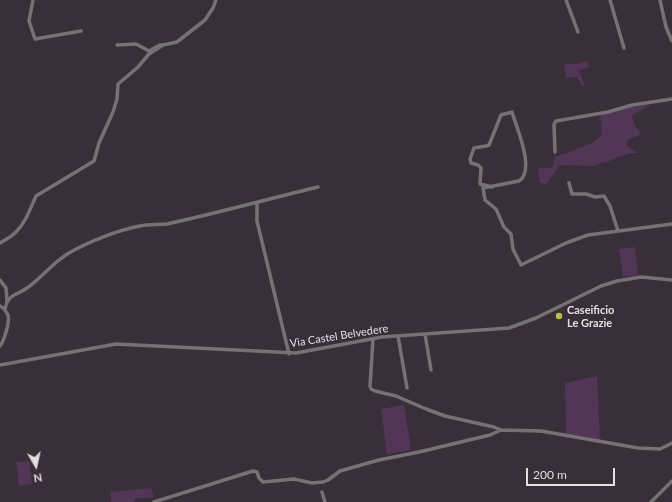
<!DOCTYPE html>
<html>
<head>
<meta charset="utf-8">
<style>
  body { margin:0 }
  #map { position:relative; width:672px; height:502px; overflow:hidden; background:#382f39; font-family:Lato,sans-serif }
  canvas { display:block }
  .north { position:absolute; left:16px; top:446px; width:40px; height:40px; -webkit-text-stroke:3px #382f39; paint-order:stroke; rotate:171deg; font-size:11px; font-weight:700; line-height:16px; text-align:center; color:#e3dde4 }
  .north::after { content:''; display:block; margin:auto; width:14px; height:18px; background:#e3dde4; clip-path:polygon(50% 0,100% 100%,50% 72%,0 100%) }
  .scale { position:absolute; left:526px; top:468px; width:89px; height:18px; box-sizing:border-box; border:2px solid #e3dde4; border-top:0; padding-left:5px; font-size:12px; line-height:14px; white-space:nowrap; color:#e3dde4; -webkit-text-stroke:3px #382f39; paint-order:stroke }
</style>
</head>
<body>
<div id="map">
<canvas width="672" height="502"></canvas>
<div class="north">N</div>
<div class="scale">200 m</div>
</div>
<script>
const context = document.querySelector('canvas').getContext('2d');
context.lineJoin = 'round';
function fillPath(path, color) {
  context.fillStyle = color;
  context.fill(path, 'evenodd');
}
function strokePath(path, color, width, dash) {
  context.strokeStyle = color;
  context.lineWidth = width;
  context.lineCap = dash ? 'butt' : 'round';
  context.setLineDash(dash || []);
  context.stroke(path);
}
function drawText(font, color, halo, rows, align = 'center') {
  context.font = font + ' Lato,sans-serif';
  context.lineWidth = 3;
  context.setLineDash([]);
  context.textBaseline = 'middle';
  context.strokeStyle = halo;
  context.fillStyle = color;
  for (const [text, x, y, turn = 0] of rows) {
    context.save();
    context.translate(x, y);
    context.rotate((+turn || 0) * Math.PI / 180);
    context.textAlign = isNaN(turn) ? turn : align;
    if (halo) context.strokeText(text, 0, 0);
    context.fillText(text, 0, 0);
    context.restore();
  }
}
const green = new Path2D(`
  M 588,61 L 589,67 L 579,70 L 585,86 L 582,86 L 577,77 L 566,78 L 564,64 L 575,64 Z
  M 651,104 L 632,116 L 634,124 L 641,134 L 628,140 L 627,146 L 638,153 L 632,153 L 618,157 L 607,162 L 601,163 L 593,166 L 560,165 C 556,170 549,181 546,184 L 540,183 L 538,174 L 539,168 L 552,168 L 555,157 L 594,142 L 601,136 L 602,130 L 600,115 L 631,107 Z
  M 635,247 L 638,275 L 623,277 L 619,249 Z
  M 597,376 L 600,441 L 566,434 L 565,383 Z
  M 404,405 L 411,450 L 387,454 L 381,409 Z
  M 29,461 L 32,484 L 19,486 L 16,462 Z
  M 151,488 L 154,497 L 134,499 L 135,502 L 111,502 L 110,492 Z`);
const minor = new Path2D(`
  M 33,0 L 29,21 L 35,39 L 81,31
  M 566,0 L 578,32
  M 610,0 L 624,48
  M 660,0 L 666,27 L 672,41
  M 117,45 L 136,44 L 149,51 L 160,45 L 163,45
  M 555,152 L 554,124 L 556,121 L 608,112 L 632,105 L 672,99
  M 569,183 L 572,194 L 586,194 L 595,197 L 604,196 L 610,206 L 618,231
  M 492,187 L 480,184 L 481,168 L 478,165 L 471,163 L 470,159 L 474,148 L 486,146 L 489,145 L 501,115 L 512,112 C 516,126 536,171 519,181 L 483,188 L 485,200 L 496,209 L 504,227 L 511,234 L 513,249 L 521,265 L 566,243 L 588,235 L 672,224
  M 257,203 L 257,221 L 289,354
  M 0,243 C 5,240 11,237 16,232 C 26,222 30,209 36,196 L 94,161 L 99,143 L 113,112 L 117,99 L 118,84 L 124,79 L 138,67 L 149,54 L 163,45 L 177,42 L 205,20 L 213,8 L 216,0
  M 0,280 L 6,288 L 7,301
  M 0,306 C 4,308 6,311 8,315 C 10,322 4,341 0,346
  M 5,310 C 7,294 16,296 27,288 C 42,278 53,262 69,253 C 88,242 118,230 140,226 C 149,224 158,225 167,224 C 218,213 268,199 318,187
  M 425,334 L 431,370
  M 398,336 L 407,388
  M 373,339 L 370,386 L 371,389 L 375,391 L 396,396 L 426,409 L 445,416 L 494,427 L 501,430 L 541,431 L 638,448 L 660,449 L 672,443
  M 0,365 L 116,344 L 296,353 L 382,337 L 509,328 L 536,318 L 601,286 L 617,281 L 641,277 L 672,280
  M 322,492 L 325,502
  M 154,502 L 253,471 L 257,472 L 259,478 L 263,482 L 294,479 L 312,483 L 323,482 L 328,480 L 340,471 L 379,460 L 419,452 L 490,435 L 501,430
  M 651,502 L 672,481`);
const markers = [
  [559,316,4,"#bac045"]
];
const poiNames = [
  ["Caseificio",567,310],
  ["Le Grazie",567,323]
];
const streetNames = [
  ["Via Castel Belvedere",339,336,-9]
];
fillPath(green, '#513655');
strokePath(minor, '#757176', 3.5);
for (const [x, y, r, color] of markers) {
  const dot = new Path2D();
  dot.arc(x, y, r, 0, 2 * Math.PI);
  context.fillStyle = color;
  context.fill(dot);
  strokePath(dot, '#382f39', 1.5);
}
drawText('bold 11px', '#e3dde4', '#382f39', poiNames, 'left');
drawText('11px', '#e3dde4', '#382f39', streetNames);
</script>
</body>
</html>
